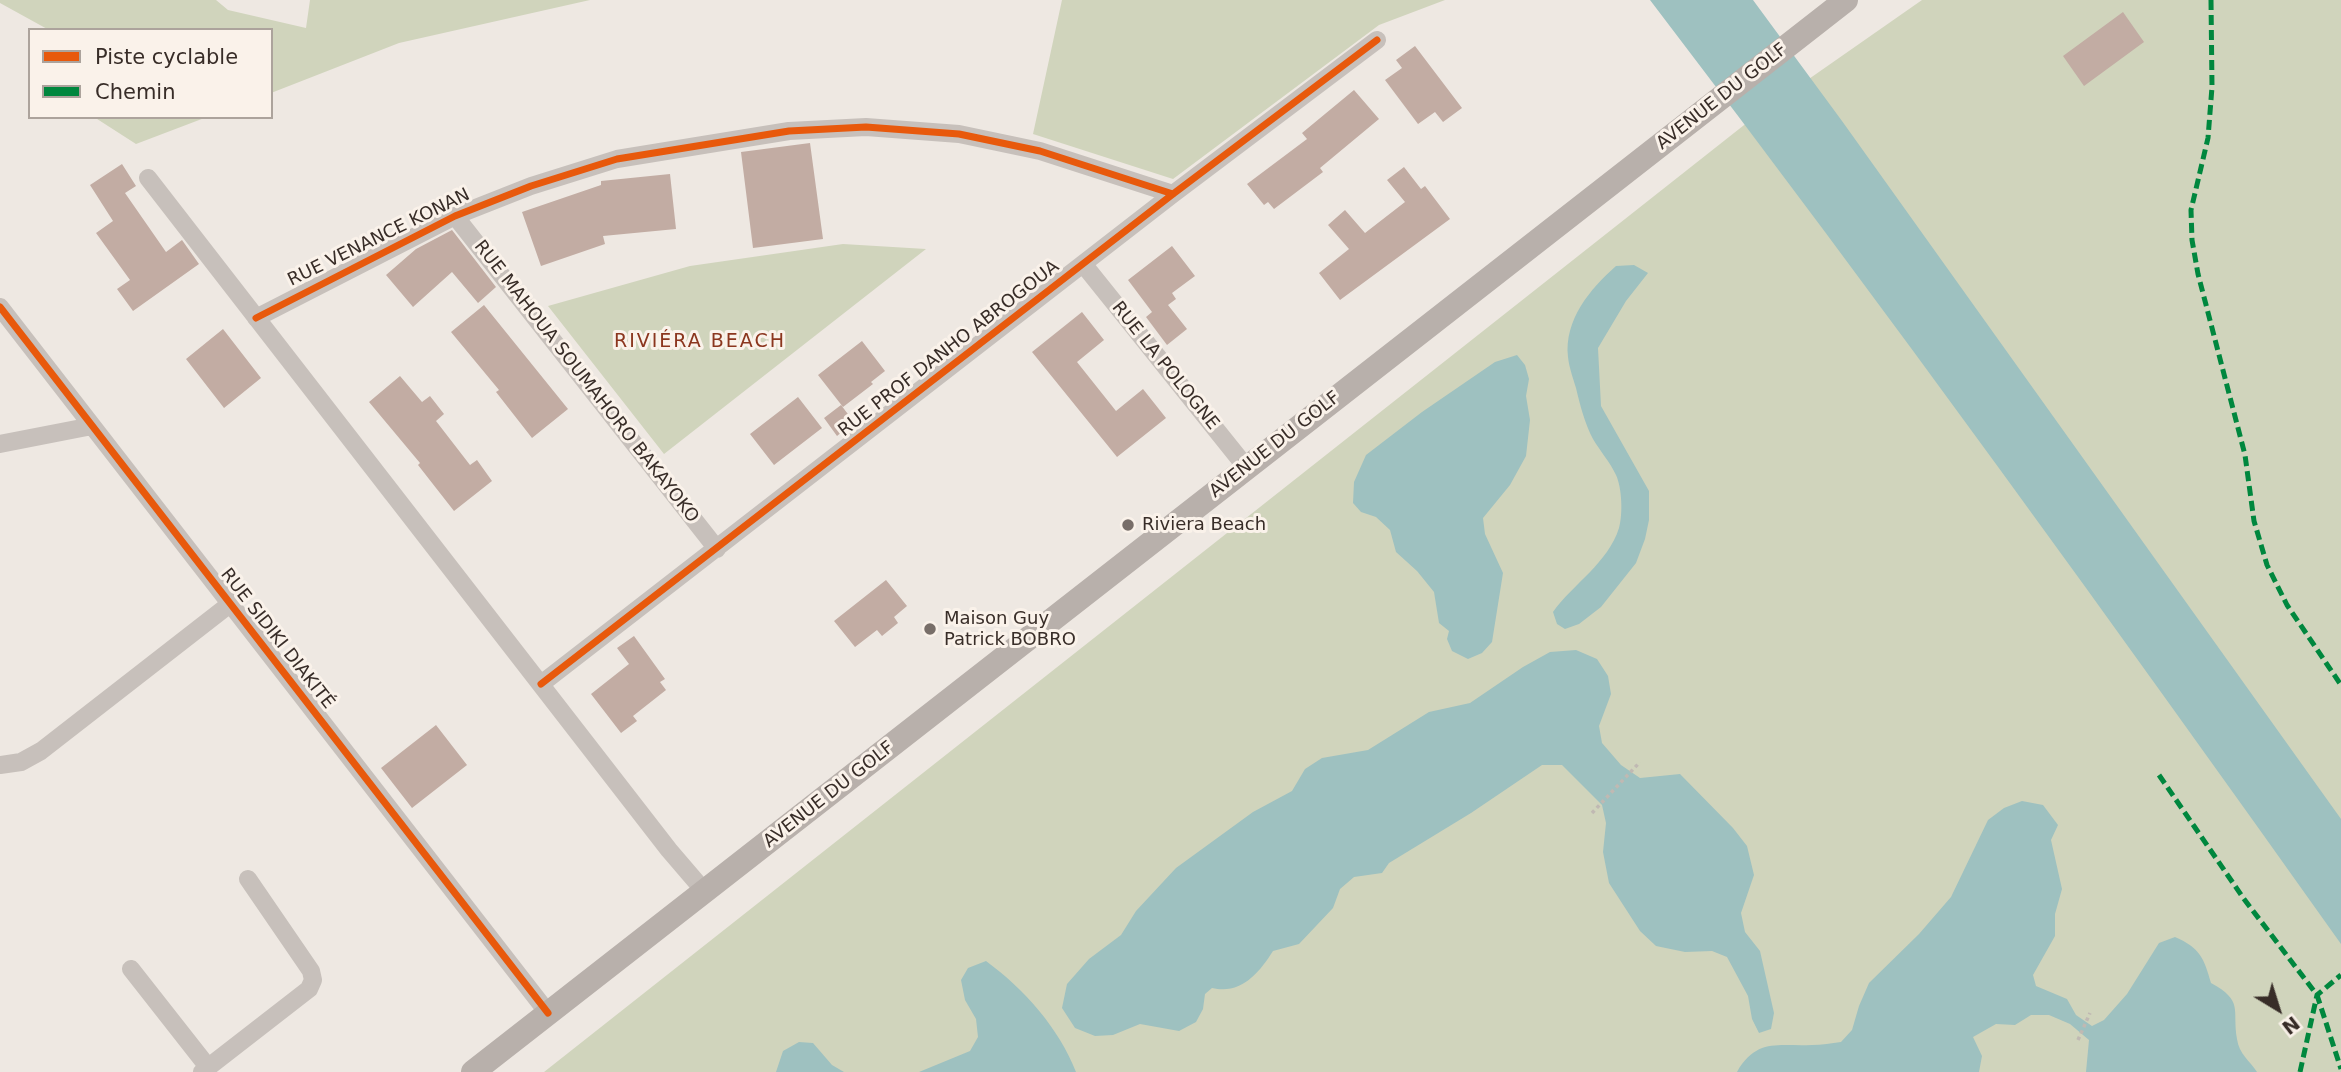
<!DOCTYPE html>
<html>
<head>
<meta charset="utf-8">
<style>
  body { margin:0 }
  #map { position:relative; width:2341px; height:1072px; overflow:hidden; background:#eee8e2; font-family:"DejaVu Sans",sans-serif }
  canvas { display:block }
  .legend { position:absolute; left:28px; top:28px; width:245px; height:91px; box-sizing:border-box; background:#faf2ea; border:2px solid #aca39c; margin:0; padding:9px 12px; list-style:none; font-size:21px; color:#382d28 }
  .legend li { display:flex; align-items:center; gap:14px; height:35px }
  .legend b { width:35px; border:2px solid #aca39c }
  .north { position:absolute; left:2243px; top:974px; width:70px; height:70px; -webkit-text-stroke:5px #faf2ea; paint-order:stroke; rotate:142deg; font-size:19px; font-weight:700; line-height:28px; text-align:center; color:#382d28 }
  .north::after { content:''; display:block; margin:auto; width:24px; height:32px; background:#382d28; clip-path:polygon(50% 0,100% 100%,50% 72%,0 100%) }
</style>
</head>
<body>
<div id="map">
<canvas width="2341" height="1072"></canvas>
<ul class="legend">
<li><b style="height:9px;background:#e8590c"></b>Piste cyclable</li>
<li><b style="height:9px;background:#00873e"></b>Chemin</li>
</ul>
<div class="north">N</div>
</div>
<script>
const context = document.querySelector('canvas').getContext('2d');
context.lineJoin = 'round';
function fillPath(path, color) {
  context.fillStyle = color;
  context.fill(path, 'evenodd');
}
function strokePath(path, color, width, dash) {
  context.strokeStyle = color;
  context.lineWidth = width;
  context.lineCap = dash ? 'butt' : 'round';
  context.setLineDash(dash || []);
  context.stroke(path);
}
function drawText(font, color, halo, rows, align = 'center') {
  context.font = font + ' "DejaVu Sans",sans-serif';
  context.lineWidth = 6;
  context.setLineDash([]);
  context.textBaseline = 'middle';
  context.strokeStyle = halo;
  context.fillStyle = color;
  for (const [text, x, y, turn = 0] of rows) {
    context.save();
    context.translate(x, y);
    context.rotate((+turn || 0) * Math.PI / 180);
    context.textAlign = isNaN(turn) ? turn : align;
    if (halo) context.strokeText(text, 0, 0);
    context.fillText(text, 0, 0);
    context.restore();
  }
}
const green = new Path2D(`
  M 0,0 L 216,0 L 228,10 L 306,28 L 310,0 L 590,0 L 399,43 L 271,93 L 271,30 L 49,30 L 0,3 Z
  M 1062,0 L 1445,0 L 1379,25 L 1173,179 L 1033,134 Z
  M 1922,0 L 2341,0 L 2341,1072 L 544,1072 L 1753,118 Z
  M 94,117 L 207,117 L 136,144 Z
  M 843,244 L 926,249 L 664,454 L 548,306 L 690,266 Z`);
const water = new Path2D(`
  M 1650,0 L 1753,0 L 1842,121 L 2341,819 L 2341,944 C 2115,626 1887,310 1650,0 Z
  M 1634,265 L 1648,273 L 1626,301 L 1598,348 L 1601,406 L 1649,491 L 1649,520 L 1645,539 L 1636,563 L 1601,607 L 1579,624 L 1565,629 L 1557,624 L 1553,612 C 1573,584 1608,563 1619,528 C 1623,514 1622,488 1616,475 C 1610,462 1600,451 1593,439 C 1585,424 1580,405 1576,388 C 1573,378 1569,367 1568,357 C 1564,320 1590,289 1616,266 Z
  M 1517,355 L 1525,365 L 1529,379 L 1526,396 L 1530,420 L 1526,456 L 1510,485 L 1483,518 L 1485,534 L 1503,573 L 1492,642 L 1482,653 L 1468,659 L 1452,651 L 1447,639 L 1449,631 L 1439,623 L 1434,592 L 1417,571 L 1396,552 L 1390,530 L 1376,517 L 1361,512 L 1353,503 L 1354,482 L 1366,455 L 1422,412 L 1495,362 Z
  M 1576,650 L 1597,659 L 1608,676 L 1611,694 L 1599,726 L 1602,743 L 1621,765 L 1640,778 L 1680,774 L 1733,828 L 1747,846 L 1754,875 L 1741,913 L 1745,932 L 1760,951 L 1774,1013 L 1771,1029 L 1759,1033 L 1752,1019 L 1748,996 L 1727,957 L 1712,951 L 1685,952 L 1656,946 L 1640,931 L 1609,883 L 1603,852 L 1606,823 L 1602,805 L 1562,765 L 1542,765 L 1471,813 L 1389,863 L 1382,873 L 1354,877 L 1340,889 L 1333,908 L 1299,944 L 1273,951 C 1259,973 1241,995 1212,988 L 1205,994 L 1203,1009 L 1196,1022 L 1179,1031 L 1140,1024 L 1113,1035 L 1095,1036 L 1075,1028 L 1062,1008 L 1067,984 L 1089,959 L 1121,935 L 1136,911 L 1176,868 L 1253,812 L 1292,791 L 1305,769 L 1322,758 L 1368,750 L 1429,712 L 1470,703 L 1523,667 L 1550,652 Z
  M 2022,801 L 2043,805 L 2058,825 L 2051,840 L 2062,889 L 2055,914 L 2055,936 L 2033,975 L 2036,986 L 2067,999 L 2076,1015 L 2092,1026 L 2104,1020 L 2127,994 L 2159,943 L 2175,937 C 2200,948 2204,958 2211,983 C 2244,1001 2232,1009 2237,1039 C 2239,1054 2250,1061 2257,1072 L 2086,1072 L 2089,1040 L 2070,1024 L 2049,1015 L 2031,1015 L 2015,1025 L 1996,1024 L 1973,1037 L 1982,1056 L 1979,1072 L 1737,1072 C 1757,1037 1780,1047 1812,1045 C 1822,1045 1831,1043 1841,1042 L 1852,1030 L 1859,1006 L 1869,983 L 1919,934 L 1951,897 L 1988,820 L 2004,808 Z
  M 986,961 C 1024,989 1059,1028 1076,1072 L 919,1072 L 970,1051 L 978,1037 L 976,1019 L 965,1000 L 961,980 L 968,968 Z
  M 799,1042 L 813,1043 L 832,1065 L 844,1072 L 776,1072 L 783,1051 Z`);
const building = new Path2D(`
  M 2123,12 L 2144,42 L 2084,86 L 2063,56 Z
  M 1415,46 L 1462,108 L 1443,122 L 1435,112 L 1418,124 L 1385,80 L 1402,68 L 1396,60 Z
  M 1354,90 L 1379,119 L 1320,168 L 1323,172 L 1274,209 L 1268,202 L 1264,205 L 1247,184 L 1307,139 L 1302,133 Z
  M 810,143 L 823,239 L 753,248 L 741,152 Z
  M 122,164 L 136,186 L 125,193 L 166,252 L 182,240 L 199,264 L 133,311 L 117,289 L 130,280 L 96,233 L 113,221 L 90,185 Z
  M 1404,167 L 1421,189 L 1425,186 L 1450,219 L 1340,300 L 1319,273 L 1349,249 L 1328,225 L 1345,210 L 1365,233 L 1405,202 L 1387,180 Z
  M 670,174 L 676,229 L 603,236 L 605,244 L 541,266 L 522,212 L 601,185 L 601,181 Z
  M 452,230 L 496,287 L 478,303 L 452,272 L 413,307 L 386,275 L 416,249 Z
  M 1172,246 L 1195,276 L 1172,293 L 1176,299 L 1168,305 L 1187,329 L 1167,345 L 1146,317 L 1152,312 L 1128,280 Z
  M 484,305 L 568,409 L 532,438 L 496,392 L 499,390 L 451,332 Z
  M 1082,312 L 1104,340 L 1077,362 L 1116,411 L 1143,389 L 1166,418 L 1117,457 L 1032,352 Z
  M 223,329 L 261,378 L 224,408 L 186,359 Z
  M 862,341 L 885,371 L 871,382 L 873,384 L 843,407 L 818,375 Z
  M 400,376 L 422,402 L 430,396 L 444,414 L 436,421 L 470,465 L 477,460 L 492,481 L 454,511 L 418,465 L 420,463 L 369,402 Z
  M 798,397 L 822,428 L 774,465 L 750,434 Z
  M 841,405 L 854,422 L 837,436 L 824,418 Z
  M 886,580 L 907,606 L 894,617 L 898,623 L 882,636 L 877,630 L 855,647 L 834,621 Z
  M 634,636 L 665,679 L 660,682 L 666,690 L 633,716 L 637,721 L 621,733 L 591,694 L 629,664 L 617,648 Z
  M 436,725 L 467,765 L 412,808 L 381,768 Z`);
const path = new Path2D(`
  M 1592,813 L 1640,762
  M 2078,1040 L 2090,1013`);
const minor = new Path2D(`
  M 148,178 L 669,850 L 705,892
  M 455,216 L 717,549
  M 1084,265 L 1246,467
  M 0,307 L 548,1013
  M 256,318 L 455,216 L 531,186 L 617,159 L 789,131 L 866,127 L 959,134 L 1040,151 L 1173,194
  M 0,444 L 92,426
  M 541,684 L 1173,194 L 1377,40
  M 0,765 L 21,762 L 41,751 L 230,604
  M 131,969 L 208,1067
  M 202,1072 L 309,989 L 313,980 L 311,971 L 248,879`);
const secondary = new Path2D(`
  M 473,1072 L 1846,0`);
const quiet = new Path2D(`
  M 2211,0 L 2212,87 L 2208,138 L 2191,210 L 2192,240 L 2198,274 L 2245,455 L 2254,521 L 2267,565 L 2287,605 L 2341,685
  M 2159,775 L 2244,899 L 2317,995 L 2341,1069
  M 2300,1072 L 2317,995 L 2341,975`);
const cycleway = new Path2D(`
  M 0,307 L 548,1013
  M 256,318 L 455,216 L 531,186 L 617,159 L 789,131 L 866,127 L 959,134 L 1040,151 L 1173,194
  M 541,684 L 1173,194 L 1377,40`);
const markers = [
  [1128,525,7,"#786e69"],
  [930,629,7,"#786e69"]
];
const streetNames = [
  ["AVENUE DU GOLF",1722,97,-38],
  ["RUE VENANCE KONAN",379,238,-26],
  ["RUE PROF DANHO ABROGOUA",949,349,-38],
  ["RUE LA POLOGNE",1165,366,51],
  ["RUE MAHOUA SOUMAHORO BAKAYOKO",586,382,52],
  ["AVENUE DU GOLF",1275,445,-38],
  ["RUE SIDIKI DIAKITÉ",277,639,52],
  ["AVENUE DU GOLF",829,795,-38]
];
const poiNames = [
  ["Riviera Beach",1142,525],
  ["Maison Guy",944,619],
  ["Patrick BOBRO",944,640]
];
const neighbourhoodNames = [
  ["RIVIÉRA BEACH",700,342]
];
fillPath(green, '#d0d4bc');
fillPath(water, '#9ec1c0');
fillPath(building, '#c2aca3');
strokePath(path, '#c0b9b3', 3.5, [3.5, 3.5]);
strokePath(minor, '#c7c0bb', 18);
strokePath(secondary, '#b8b0ab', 24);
strokePath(quiet, '#00873e', 5, [10, 5]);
strokePath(cycleway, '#e8590c', 7);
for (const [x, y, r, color] of markers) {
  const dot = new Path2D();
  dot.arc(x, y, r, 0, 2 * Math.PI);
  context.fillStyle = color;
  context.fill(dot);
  strokePath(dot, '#faf2ea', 2.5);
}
drawText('18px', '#382d28', '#faf2ea', streetNames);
drawText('18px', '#382d28', '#faf2ea', poiNames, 'left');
context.letterSpacing = '2px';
drawText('19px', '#8b361e', '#faf2ea', neighbourhoodNames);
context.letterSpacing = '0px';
</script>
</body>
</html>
